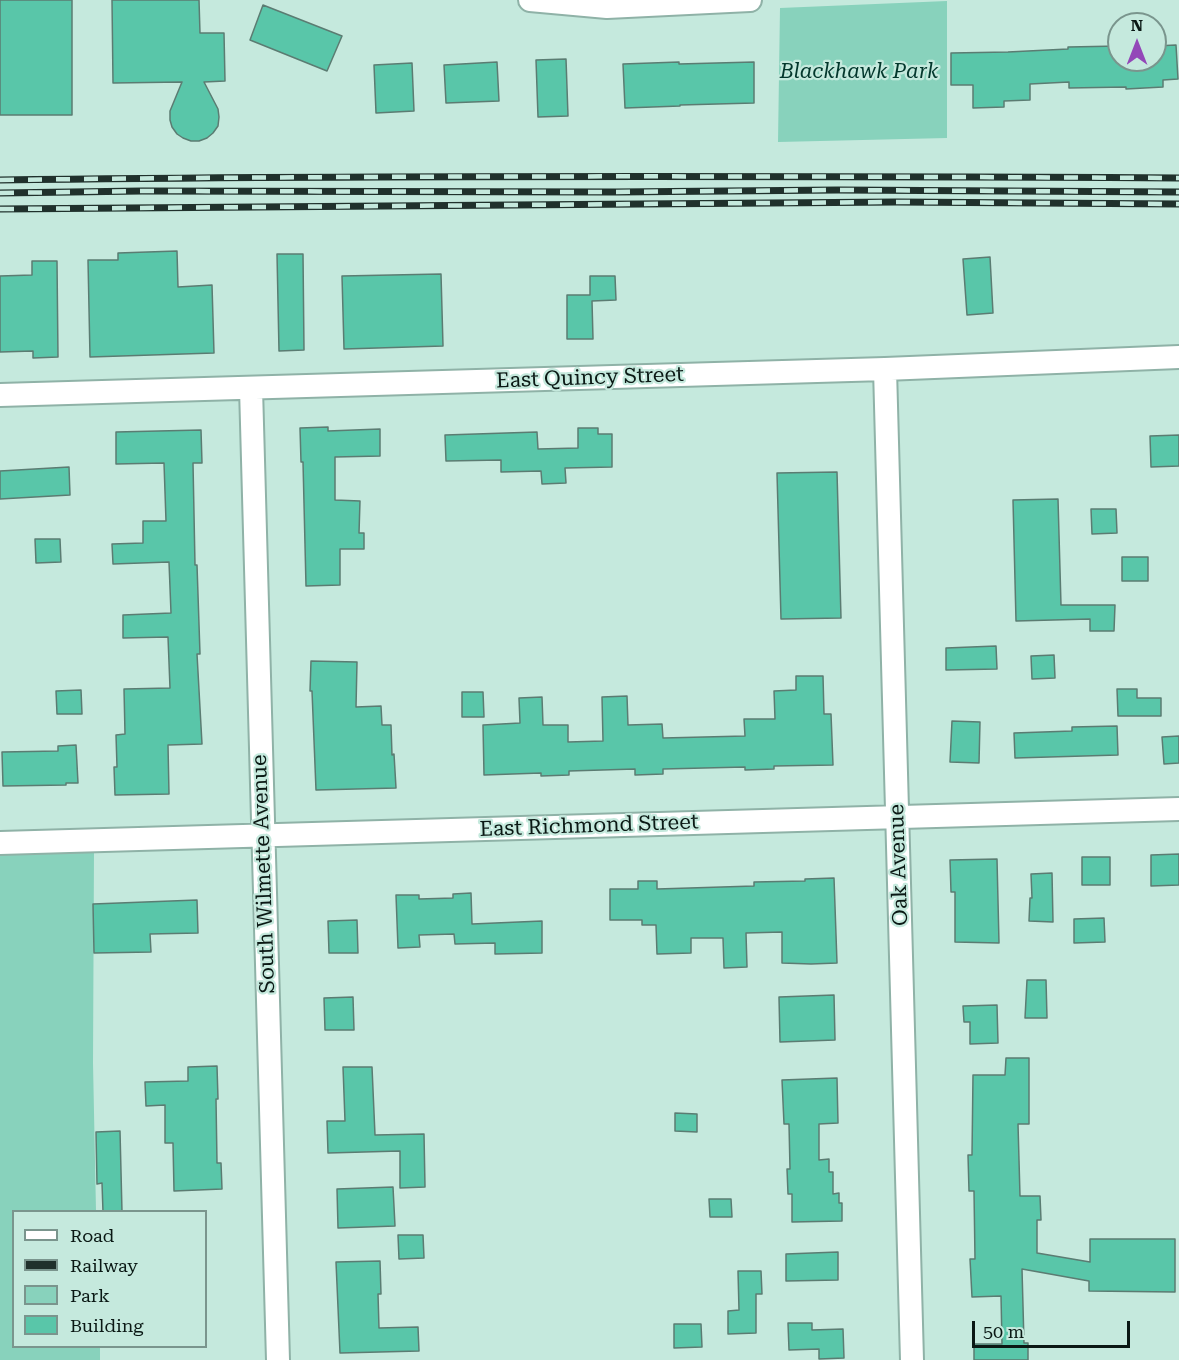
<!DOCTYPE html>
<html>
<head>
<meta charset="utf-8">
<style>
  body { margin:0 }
  #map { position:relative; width:1179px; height:1360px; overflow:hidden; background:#c5e9dd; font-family:"Roboto Serif",serif }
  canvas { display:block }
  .legend { position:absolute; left:12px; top:1210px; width:195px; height:138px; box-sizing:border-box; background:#c5e9dd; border:2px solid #7a958d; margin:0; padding:8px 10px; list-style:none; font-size:18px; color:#0a1814 }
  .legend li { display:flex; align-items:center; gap:12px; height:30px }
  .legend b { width:30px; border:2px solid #7a958d }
  .north { position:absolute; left:1107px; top:12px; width:60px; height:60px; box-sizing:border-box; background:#c5e9dd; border:2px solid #7a958d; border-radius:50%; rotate:0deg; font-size:16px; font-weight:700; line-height:24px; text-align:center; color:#0a1814 }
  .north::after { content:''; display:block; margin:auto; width:21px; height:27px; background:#9347b8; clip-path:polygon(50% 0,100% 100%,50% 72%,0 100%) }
  .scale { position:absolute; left:972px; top:1321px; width:158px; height:27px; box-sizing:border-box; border:3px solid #0a1814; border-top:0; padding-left:8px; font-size:18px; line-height:21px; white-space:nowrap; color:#0a1814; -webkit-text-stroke:4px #c5e9dd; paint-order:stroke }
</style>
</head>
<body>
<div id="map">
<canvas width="1179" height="1360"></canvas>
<ul class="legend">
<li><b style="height:8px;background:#fff"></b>Road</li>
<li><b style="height:8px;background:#20312c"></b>Railway</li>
<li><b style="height:16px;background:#88d2bc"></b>Park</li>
<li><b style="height:16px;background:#59c6a9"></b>Building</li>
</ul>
<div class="north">N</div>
<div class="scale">50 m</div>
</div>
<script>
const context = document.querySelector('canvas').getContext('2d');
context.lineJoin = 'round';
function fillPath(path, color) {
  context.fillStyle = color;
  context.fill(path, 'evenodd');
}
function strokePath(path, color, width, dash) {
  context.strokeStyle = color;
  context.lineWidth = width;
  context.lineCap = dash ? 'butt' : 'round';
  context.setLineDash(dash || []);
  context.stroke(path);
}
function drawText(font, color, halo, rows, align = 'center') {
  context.font = font + ' "Roboto Serif",serif';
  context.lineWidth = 4.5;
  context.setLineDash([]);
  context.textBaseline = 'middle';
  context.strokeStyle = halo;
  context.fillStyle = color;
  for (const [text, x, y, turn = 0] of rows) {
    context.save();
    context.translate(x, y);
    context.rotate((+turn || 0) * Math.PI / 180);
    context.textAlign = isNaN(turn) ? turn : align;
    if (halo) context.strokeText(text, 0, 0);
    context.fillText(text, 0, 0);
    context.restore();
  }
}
const green = new Path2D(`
  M 947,1 L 947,138 L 778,142 L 780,8 Z
  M 94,851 L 93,1063 L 96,1211 L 14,1212 L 14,1346 L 100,1347 L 100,1360 L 0,1360 L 0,853 Z`);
const building = new Path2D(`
  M 0,0 L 72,0 L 72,115 L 0,115 Z
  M 112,0 L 199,0 L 200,33 L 224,33 L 225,81 L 204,82 L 218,109 L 219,117 L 218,126 L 213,133 L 207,138 L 199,141 L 191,141 L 183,138 L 177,134 L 172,127 L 170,120 L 170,111 L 182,82 L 113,83 Z
  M 263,5 L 342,36 L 327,71 L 250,40 Z
  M 1176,45 L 1178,79 L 1163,80 L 1163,87 L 1126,89 L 1126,87 L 1069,88 L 1069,82 L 1030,84 L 1030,100 L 1004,101 L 1004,107 L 973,108 L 973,85 L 951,85 L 951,53 L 1008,52 L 1068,49 L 1068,47 L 1119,46 L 1119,60 L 1155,60 L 1155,46 Z
  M 566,59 L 568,116 L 538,117 L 536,60 Z
  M 497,62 L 499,101 L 446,103 L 444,65 Z
  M 679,62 L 679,64 L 754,62 L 754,103 L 680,105 L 680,106 L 625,108 L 623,64 Z
  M 412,63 L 414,111 L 376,113 L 374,65 Z
  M 177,251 L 178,287 L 212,285 L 214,353 L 90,357 L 88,260 L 118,260 L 118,253 Z
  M 277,254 L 303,254 L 304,350 L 279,351 Z
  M 990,257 L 993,313 L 967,315 L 963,259 Z
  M 32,261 L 57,261 L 58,357 L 33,358 L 33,351 L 0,352 L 0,276 L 32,275 Z
  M 441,274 L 443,346 L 344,349 L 342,276 Z
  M 590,276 L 615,276 L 616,300 L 592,301 L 593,339 L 567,339 L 567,295 L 590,295 Z
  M 328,427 L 328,431 L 380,429 L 380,456 L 335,457 L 335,500 L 360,501 L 359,533 L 364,533 L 364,549 L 340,549 L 340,585 L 306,586 L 303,462 L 301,462 L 300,428 Z
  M 578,428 L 598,428 L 598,434 L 612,434 L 612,467 L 565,468 L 566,483 L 542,484 L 541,471 L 501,472 L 501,460 L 446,461 L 445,435 L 537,432 L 538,449 L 578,448 Z
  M 201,430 L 202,463 L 193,463 L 195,565 L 197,565 L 200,654 L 197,654 L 202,744 L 168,745 L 169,794 L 115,795 L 114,767 L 117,767 L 116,735 L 125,734 L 124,689 L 170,688 L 168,637 L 123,638 L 123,615 L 171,613 L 169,562 L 113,564 L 112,544 L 143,543 L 143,521 L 166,521 L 164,463 L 116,464 L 116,432 Z
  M 1179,435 L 1179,466 L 1151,467 L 1150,436 Z
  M 69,467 L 70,495 L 0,499 L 0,471 Z
  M 837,472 L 841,618 L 781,619 L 777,473 Z
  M 1058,499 L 1061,605 L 1115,605 L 1114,631 L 1090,631 L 1090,619 L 1016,621 L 1013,500 Z
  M 1091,509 L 1116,509 L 1117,533 L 1092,534 Z
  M 35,539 L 60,539 L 61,562 L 36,563 Z
  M 1122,557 L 1148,557 L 1148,581 L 1122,581 Z
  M 996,646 L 997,669 L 946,670 L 946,648 Z
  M 1054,655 L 1055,678 L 1032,679 L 1031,656 Z
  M 311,661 L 357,662 L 356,707 L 381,706 L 382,725 L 391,725 L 392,755 L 394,754 L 396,788 L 316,790 L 312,691 L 310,691 Z
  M 796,676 L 823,676 L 824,714 L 831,714 L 833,765 L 774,766 L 774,769 L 745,770 L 745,767 L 663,769 L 663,774 L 635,775 L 635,769 L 569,771 L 569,775 L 541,776 L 541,773 L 484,775 L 483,725 L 520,723 L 519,698 L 542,697 L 543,725 L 568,725 L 568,742 L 603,741 L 602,697 L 627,696 L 628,725 L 662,724 L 663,738 L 745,736 L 744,719 L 775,719 L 774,691 L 796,690 Z
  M 1117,689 L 1137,689 L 1137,698 L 1161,698 L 1161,716 L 1118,716 Z
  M 81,690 L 82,714 L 57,714 L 56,691 Z
  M 462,692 L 483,692 L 484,717 L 462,717 Z
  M 952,721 L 980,722 L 979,763 L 950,762 Z
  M 1117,726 L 1118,755 L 1015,758 L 1014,733 L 1072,731 L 1072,727 Z
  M 1179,736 L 1179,763 L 1164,764 L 1162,737 Z
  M 76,745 L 78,783 L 66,783 L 66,785 L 3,786 L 2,752 L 58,751 L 58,746 Z
  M 1179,854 L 1179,885 L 1151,886 L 1151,855 Z
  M 1082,857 L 1110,857 L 1110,885 L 1082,885 Z
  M 997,859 L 999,943 L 955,942 L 955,892 L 951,892 L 950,860 Z
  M 1052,873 L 1053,922 L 1029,921 L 1030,898 L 1032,898 L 1031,874 Z
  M 834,878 L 837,963 L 811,964 L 782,963 L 782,932 L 746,933 L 747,967 L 724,968 L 723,938 L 691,938 L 691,953 L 657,954 L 656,925 L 642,925 L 642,920 L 610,920 L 610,889 L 638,889 L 638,881 L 657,881 L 657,889 L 754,886 L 754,882 L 805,881 L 805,879 Z
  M 471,893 L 472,924 L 542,921 L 542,953 L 495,954 L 495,943 L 455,944 L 454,934 L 419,935 L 420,947 L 398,948 L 396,895 L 419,895 L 419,899 L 453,898 L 453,894 Z
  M 197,900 L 198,933 L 150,934 L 151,952 L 94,953 L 93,904 Z
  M 1104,918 L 1105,942 L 1074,943 L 1074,919 Z
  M 357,920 L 358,953 L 329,953 L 328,921 Z
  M 1027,980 L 1046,980 L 1047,1018 L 1025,1018 Z
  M 834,995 L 835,1040 L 780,1042 L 779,997 Z
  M 353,997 L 354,1030 L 325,1030 L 324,998 Z
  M 997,1005 L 998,1043 L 970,1044 L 970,1022 L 964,1022 L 963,1006 Z
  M 1006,1058 L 1029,1058 L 1029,1124 L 1018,1124 L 1020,1196 L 1040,1196 L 1041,1220 L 1037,1220 L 1037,1253 L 1090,1262 L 1090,1239 L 1175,1239 L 1175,1292 L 1089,1291 L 1089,1281 L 1022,1269 L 1024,1343 L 1028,1343 L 1028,1360 L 974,1360 L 974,1344 L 1002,1344 L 1001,1296 L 972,1297 L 970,1259 L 975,1259 L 974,1191 L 969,1191 L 968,1155 L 972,1155 L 973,1075 L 1005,1075 Z
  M 217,1066 L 218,1099 L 216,1099 L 217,1163 L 221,1163 L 222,1189 L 174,1191 L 173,1143 L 165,1143 L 165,1105 L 146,1106 L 145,1082 L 188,1081 L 188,1067 Z
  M 343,1067 L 372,1067 L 375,1135 L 424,1134 L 425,1187 L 400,1188 L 400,1151 L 328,1153 L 327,1121 L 345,1121 Z
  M 837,1078 L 838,1123 L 819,1124 L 819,1160 L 829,1159 L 829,1172 L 833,1172 L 833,1194 L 839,1193 L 839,1203 L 842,1203 L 842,1221 L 792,1222 L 792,1194 L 788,1194 L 787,1169 L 790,1169 L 789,1124 L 784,1124 L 782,1080 Z
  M 675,1113 L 697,1114 L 697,1132 L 675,1131 Z
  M 120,1131 L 122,1212 L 103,1212 L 102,1183 L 97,1184 L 96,1132 Z
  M 393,1187 L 395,1226 L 338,1228 L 337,1189 Z
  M 709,1199 L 731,1199 L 732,1217 L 710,1217 Z
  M 398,1235 L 423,1235 L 424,1258 L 399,1259 Z
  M 838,1252 L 838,1280 L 786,1281 L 786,1254 Z
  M 380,1261 L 381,1294 L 378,1294 L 379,1328 L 418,1327 L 419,1351 L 340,1353 L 336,1262 Z
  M 738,1271 L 761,1271 L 762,1294 L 756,1294 L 756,1333 L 728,1334 L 728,1311 L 739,1310 Z
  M 788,1323 L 812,1323 L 812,1330 L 843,1329 L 844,1358 L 819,1359 L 819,1349 L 789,1350 Z
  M 674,1324 L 701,1324 L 702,1347 L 674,1348 Z`);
const minor = new Path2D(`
  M 530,0 L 607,7 L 750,0
  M 885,369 L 912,1360
  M 251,388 L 278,1360
  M 0,395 L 885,369 L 1179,357
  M 0,843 L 1179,809`);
const rail = new Path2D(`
  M 0,180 C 393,175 786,176 1179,178
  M 0,193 L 142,191 L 616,192 L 838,190 L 1179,192
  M 0,209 L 897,202 L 1179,204`);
const parkNames = [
  ["Blackhawk Park",859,72]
];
const streetNames = [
  ["East Quincy Street",590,378,-2],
  ["East Richmond Street",589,826,-2],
  ["Oak Avenue",899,865,-92],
  ["South Wilmette Avenue",264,874,-92]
];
fillPath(green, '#88d2bc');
fillPath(building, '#59c6a9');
strokePath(building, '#5b7c72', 1.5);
strokePath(minor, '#8fb2a7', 26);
strokePath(minor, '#fff', 22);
strokePath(rail, '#20312c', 7);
strokePath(rail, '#c5e9dd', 4.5, [14]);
drawText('italic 21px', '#03372c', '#c5e9dd', parkNames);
drawText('21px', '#0a1814', '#c5e9dd', streetNames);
</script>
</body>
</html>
